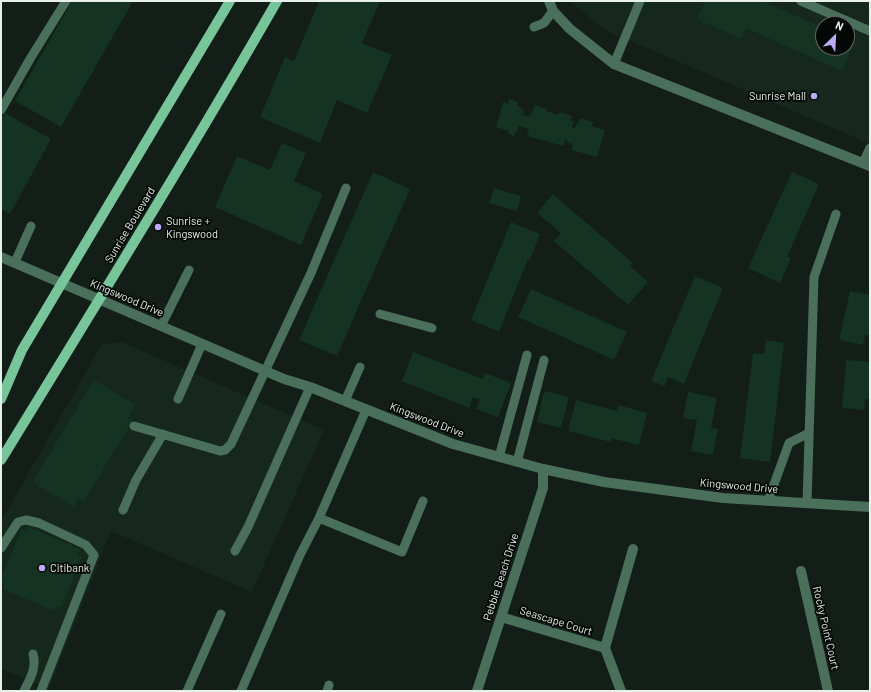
<!DOCTYPE html>
<html>
<head>
<meta charset="utf-8">
<style>
  body { margin:0 }
  #map { position:relative; width:871px; height:692px; overflow:hidden; background:#121e17; font-family:Barlow,sans-serif }
  canvas { display:block }
  .frame { position:absolute; inset:0; border:2px solid #e8f0eb; pointer-events:none }
  .north { position:absolute; left:815px; top:16px; width:40px; height:40px; box-sizing:border-box; background:#030705; border:1px solid #5f6461; border-radius:50%; rotate:24deg; font-size:11px; font-weight:700; line-height:16px; text-align:center; color:#e8f0eb }
  .north::after { content:''; display:block; margin:auto; width:14px; height:18px; background:#bcaaf6; clip-path:polygon(50% 0,100% 100%,50% 72%,0 100%) }
</style>
</head>
<body>
<div id="map">
<canvas width="871" height="692"></canvas>
<div class="frame"></div>
<div class="north">N</div>
</div>
<script>
const context = document.querySelector('canvas').getContext('2d');
context.lineJoin = 'round';
function fillPath(path, color) {
  context.fillStyle = color;
  context.fill(path, 'evenodd');
}
function strokePath(path, color, width, dash) {
  context.strokeStyle = color;
  context.lineWidth = width;
  context.lineCap = dash ? 'butt' : 'round';
  context.setLineDash(dash || []);
  context.stroke(path);
}
function drawText(font, color, halo, rows, align = 'center') {
  context.font = font + ' Barlow,sans-serif';
  context.lineWidth = 3.5;
  context.setLineDash([]);
  context.textBaseline = 'middle';
  context.strokeStyle = halo;
  context.fillStyle = color;
  for (const [text, x, y, turn = 0] of rows) {
    context.save();
    context.translate(x, y);
    context.rotate((+turn || 0) * Math.PI / 180);
    context.textAlign = isNaN(turn) ? turn : align;
    if (halo) context.strokeText(text, 0, 0);
    context.fillText(text, 0, 0);
    context.restore();
  }
}
const built = new Path2D(`
  M 572,1 L 870,1 L 870,144 L 605,30 L 573,4 ZM 823,24 L 847,24 L 847,48 L 823,48 Z
  M 122,342 L 324,430 L 252,592 L 111,531 L 49,689 L 1,669 L 1,521 L 102,344 Z`);
const building = new Path2D(`
  M 72,1 L 129,1 L 132,3 L 61,127 L 15,101 Z
  M 319,1 L 380,1 L 362,43 L 392,55 L 367,113 L 337,100 L 320,143 L 260,117 L 285,57 L 294,61 Z
  M 706,1 L 763,1 L 823,28 L 823,48 L 847,48 L 847,39 L 855,42 L 842,71 L 746,28 L 741,39 L 697,19 Z
  M 509,99 L 518,102 L 517,106 L 521,107 L 521,109 L 524,110 L 523,115 L 530,117 L 531,112 L 532,113 L 535,105 L 547,109 L 546,111 L 559,115 L 559,112 L 572,116 L 571,121 L 574,121 L 572,128 L 575,129 L 576,124 L 578,125 L 580,118 L 593,122 L 592,126 L 605,130 L 597,157 L 572,150 L 573,144 L 568,143 L 568,141 L 565,140 L 563,146 L 527,136 L 529,129 L 519,126 L 517,133 L 515,132 L 514,136 L 508,134 L 509,131 L 496,127 L 503,102 L 508,104 Z
  M 5,113 L 51,139 L 10,214 L 1,209 L 1,120 Z
  M 282,143 L 306,153 L 294,181 L 323,194 L 301,245 L 215,207 L 237,156 L 270,170 Z
  M 373,172 L 410,189 L 337,356 L 299,340 Z
  M 792,172 L 819,184 L 787,257 L 791,258 L 780,283 L 748,268 Z
  M 494,188 L 521,196 L 517,211 L 489,203 Z
  M 553,194 L 633,263 L 630,266 L 648,282 L 628,305 L 554,241 L 561,233 L 537,213 Z
  M 511,222 L 540,234 L 530,260 L 528,259 L 499,332 L 471,320 Z
  M 695,276 L 723,288 L 684,384 L 668,377 L 665,386 L 651,381 Z
  M 531,289 L 627,332 L 614,360 L 518,317 Z
  M 850,291 L 870,295 L 870,336 L 865,335 L 863,345 L 839,340 Z
  M 766,340 L 784,343 L 770,462 L 740,458 L 753,353 L 764,354 Z
  M 413,352 L 483,379 L 485,373 L 511,383 L 498,417 L 476,409 L 480,400 L 473,397 L 469,408 L 402,381 Z
  M 846,360 L 870,362 L 870,399 L 865,399 L 864,410 L 842,408 Z
  M 94,380 L 135,405 L 128,418 L 133,420 L 84,501 L 78,498 L 74,507 L 33,482 Z
  M 544,391 L 569,397 L 561,428 L 537,422 Z
  M 688,392 L 717,398 L 711,428 L 718,429 L 713,455 L 691,451 L 697,420 L 683,418 Z
  M 576,400 L 617,411 L 618,405 L 647,413 L 639,445 L 611,438 L 611,442 L 568,431 Z
  M 28,527 L 80,549 L 77,555 L 82,557 L 61,607 L 57,605 L 55,611 L 3,589 L 4,583 L 1,581 L 1,579 L 22,529 L 27,532 Z`);
const service = new Path2D(`
  M 801,1 L 870,31
  M 534,27 L 544,23 L 553,11
  M 614,64 L 640,1
  M 1,110 L 30,59 L 66,1
  M 863,163 L 870,148
  M 15,262 L 31,226
  M 380,314 L 432,328
  M 161,326 L 189,270
  M 178,399 L 202,344
  M 345,401 L 360,367
  M 134,426 L 220,451 L 225,450 L 231,444 L 311,273 L 346,188
  M 499,457 L 527,355
  M 517,462 L 544,360
  M 768,501 L 789,443 L 809,433
  M 807,503 L 814,277 L 836,214
  M 123,510 L 136,480 L 163,434
  M 319,518 L 402,552 L 423,501
  M 1,548 L 18,522 L 26,520 L 39,523 L 86,545 L 94,555 L 41,691
  M 235,551 L 248,527 L 310,387
  M 24,691 C 30,679 37,667 33,654
  M 187,691 L 221,614
  M 241,691 L 300,555 L 319,518 L 366,410
  M 327,691 L 329,685`);
const minor = new Path2D(`
  M 549,1 L 553,11 L 570,29 L 614,64 L 870,166
  M 801,571 L 828,691
  M 501,617 L 605,648
  M 477,691 L 543,488 L 543,469
  M 621,691 L 605,648 L 633,549`);
const tertiary = new Path2D(`
  M 1,257 L 284,379 L 310,387 L 453,444 L 543,469 L 604,482 L 723,498 L 870,507`);
const primary = new Path2D(`
  M 1,399 L 22,350 L 230,1
  M 1,460 C 94,308 188,156 277,1`);
const markers = [
  [814,96,4,"#bcaaf6"],
  [158,227,4,"#bcaaf6"],
  [42,568,4,"#bcaaf6"]
];
const poiNames = [
  ["Sunrise Mall",806,96,"right"],
  ["Sunrise +",166,221],
  ["Kingswood",166,234],
  ["Citibank",50,568]
];
const streetNames = [
  ["Sunrise Boulevard",130,225,-59],
  ["Kingswood Drive",127,298,23],
  ["Kingswood Drive",427,420,21],
  ["Kingswood Drive",739,486,5],
  ["Pebble Beach Drive",501,577,-72],
  ["Seascape Court",556,621,17],
  ["Rocky Point Court",826,628,77]
];
fillPath(built, '#16281e');
fillPath(building, '#143323');
strokePath(service, '#4a6f5a', 9);
strokePath(minor, '#4a6f5a', 10);
strokePath(tertiary, '#4a6f5a', 10);
strokePath(primary, '#77c69a', 10);
for (const [x, y, r, color] of markers) {
  const dot = new Path2D();
  dot.arc(x, y, r, 0, 2 * Math.PI);
  context.fillStyle = color;
  context.fill(dot);
  strokePath(dot, '#030705', 1.5);
}
drawText('11px', '#e8f0eb', '#030705', poiNames, 'left');
drawText('11px', '#e8f0eb', '#030705', streetNames);
</script>
</body>
</html>
